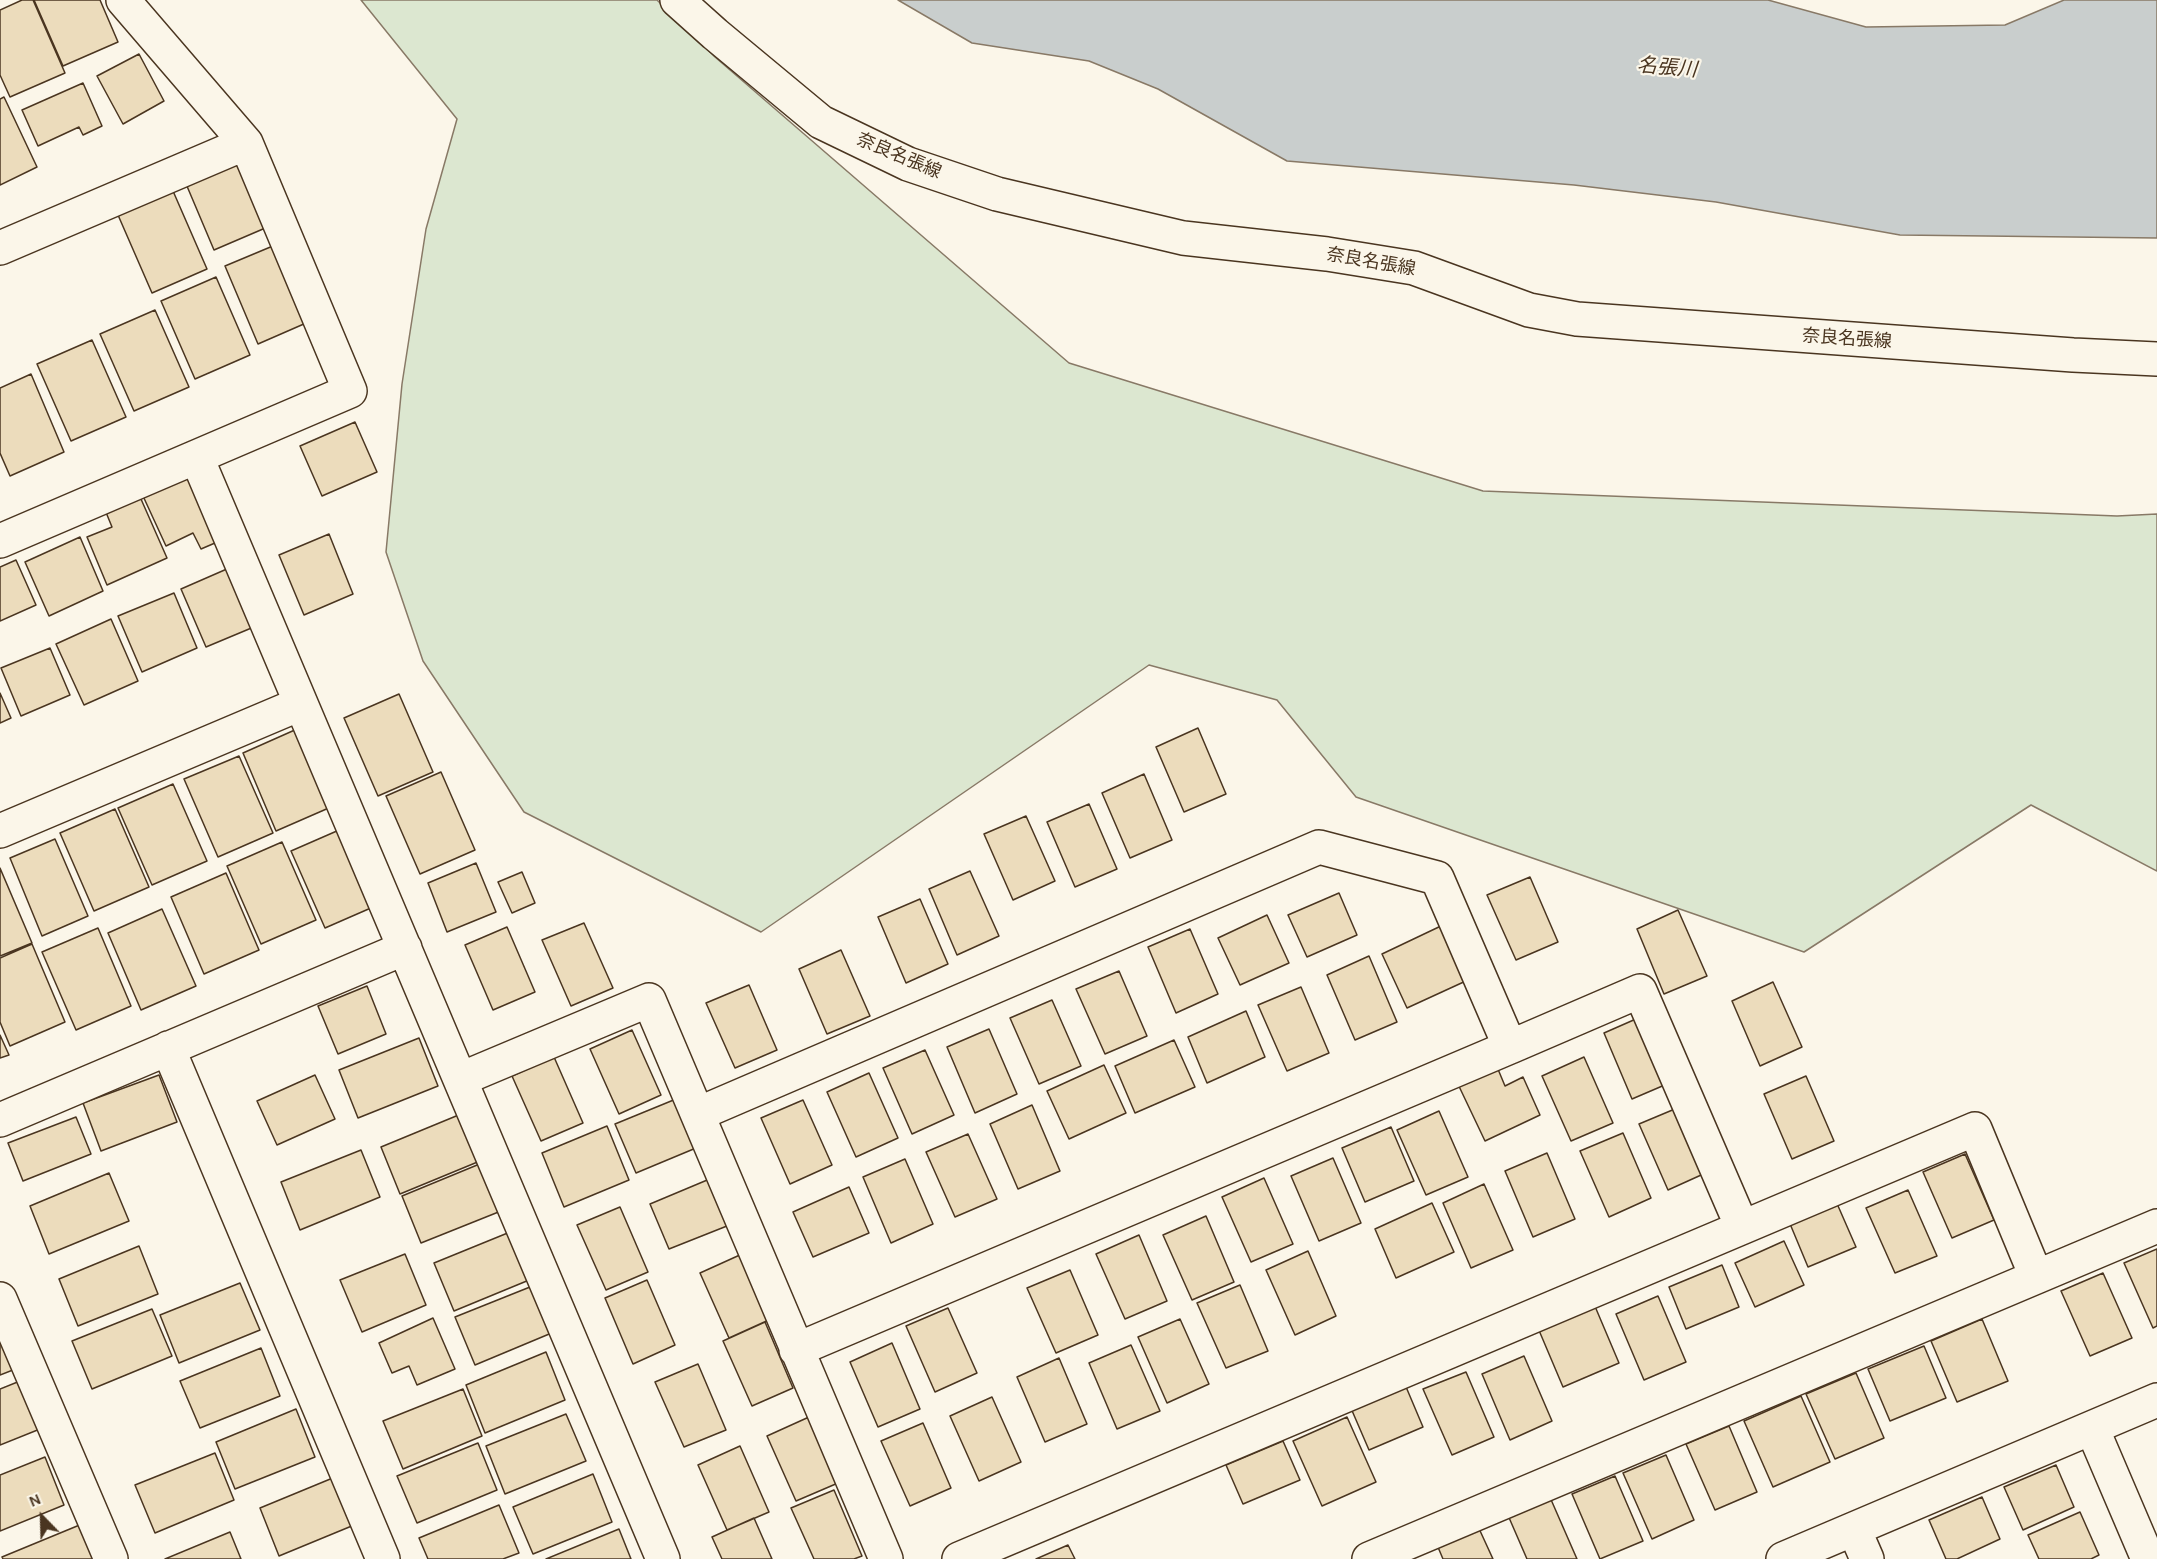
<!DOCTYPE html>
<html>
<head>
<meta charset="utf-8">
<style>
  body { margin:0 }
  #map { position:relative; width:2157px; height:1559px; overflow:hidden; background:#fbf6e9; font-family:Karla,sans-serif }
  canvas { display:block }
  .north { position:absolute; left:12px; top:1487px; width:60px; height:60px; -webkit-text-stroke:4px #fbf6e9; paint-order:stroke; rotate:337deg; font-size:16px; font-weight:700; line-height:24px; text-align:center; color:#4a3520 }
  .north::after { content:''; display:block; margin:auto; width:21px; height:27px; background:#4a3520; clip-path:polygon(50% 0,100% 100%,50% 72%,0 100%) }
</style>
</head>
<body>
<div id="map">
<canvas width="2157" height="1559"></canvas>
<div class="north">N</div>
</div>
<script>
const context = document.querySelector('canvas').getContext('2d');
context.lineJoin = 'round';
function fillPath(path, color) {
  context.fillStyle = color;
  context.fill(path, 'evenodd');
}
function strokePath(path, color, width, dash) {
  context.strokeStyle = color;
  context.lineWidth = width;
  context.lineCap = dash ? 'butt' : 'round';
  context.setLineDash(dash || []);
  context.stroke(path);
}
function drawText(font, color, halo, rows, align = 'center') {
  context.font = font + ' Karla,"Noto Sans JP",sans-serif';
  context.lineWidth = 4.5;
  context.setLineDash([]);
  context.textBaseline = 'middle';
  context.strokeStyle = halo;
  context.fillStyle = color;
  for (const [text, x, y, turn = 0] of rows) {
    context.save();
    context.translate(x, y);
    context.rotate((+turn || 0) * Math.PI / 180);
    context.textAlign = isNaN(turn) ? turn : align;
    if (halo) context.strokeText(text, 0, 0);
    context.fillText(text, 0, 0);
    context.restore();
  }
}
const green = new Path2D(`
  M 361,0 L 657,0 L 715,57 L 1069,363 L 1483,491 L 2117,516 L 2157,514 L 2157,871 L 2031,805 L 1804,952 L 1356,797 L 1277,700 L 1149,665 L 761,932 L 524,812 L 423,661 L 386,552 L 402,384 L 426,229 L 457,119 Z`);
const water = new Path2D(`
  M 898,0 L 1768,0 L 1866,27 L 2005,25 L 2064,0 L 2157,0 L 2157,238 L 1900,235 L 1716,202 L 1574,185 L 1287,161 L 1158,89 L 1089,61 L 972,43 Z`);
const building = new Path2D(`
  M 22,0 L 33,0 L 65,73 L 10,97 L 0,75 L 0,10 Z
  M 34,0 L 100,0 L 118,42 L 63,66 Z
  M 139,54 L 164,101 L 123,124 L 97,76 Z
  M 83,83 L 102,126 L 83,135 L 79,127 L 38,146 L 22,110 Z
  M 4,97 L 37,167 L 0,185 L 0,99 Z
  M 236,148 L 270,226 L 214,250 L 181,172 Z
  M 173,191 L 207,269 L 152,293 L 118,215 Z
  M 280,243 L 313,320 L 258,344 L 225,266 Z
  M 216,277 L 250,355 L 195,379 L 161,301 Z
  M 155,310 L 189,387 L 134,411 L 100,334 Z
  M 92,340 L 126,417 L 71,441 L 37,364 Z
  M 31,374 L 64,452 L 10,476 L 0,453 L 0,388 Z
  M 355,422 L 377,472 L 322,496 L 300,446 Z
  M 200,469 L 229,537 L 201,549 L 193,533 L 166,546 L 143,496 Z
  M 137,490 L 167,558 L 107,585 L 87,537 L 112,527 L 103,505 Z
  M 329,534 L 353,594 L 304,615 L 279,555 Z
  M 80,537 L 103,591 L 49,616 L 25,562 Z
  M 16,560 L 36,605 L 0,621 L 0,567 Z
  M 236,565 L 261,624 L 206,647 L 181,589 Z
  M 174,593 L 197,648 L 142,672 L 118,616 Z
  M 111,619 L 138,681 L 84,705 L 56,644 Z
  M 50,648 L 70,695 L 21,716 L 1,668 Z
  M 0,693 L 11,718 L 0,723 Z
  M 399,694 L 433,772 L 378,796 L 344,718 Z
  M 1198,728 L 1226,794 L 1184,812 L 1156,747 Z
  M 297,729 L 331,807 L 276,831 L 243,753 Z
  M 239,756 L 273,833 L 218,857 L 184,779 Z
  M 441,772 L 475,850 L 420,874 L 386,796 Z
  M 1144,774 L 1172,840 L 1130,858 L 1102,793 Z
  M 173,784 L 207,861 L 152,885 L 118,808 Z
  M 1089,804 L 1117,869 L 1075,887 L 1047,822 Z
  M 115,809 L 149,887 L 94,911 L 60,833 Z
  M 1026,816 L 1055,881 L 1013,900 L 984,834 Z
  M 346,827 L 380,904 L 325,928 L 291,851 Z
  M 55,839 L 88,916 L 42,936 L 10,858 Z
  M 282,842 L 316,920 L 261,944 L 227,866 Z
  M 476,863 L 496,912 L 447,932 L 428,883 Z
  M 0,868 L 32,943 L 0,956 Z
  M 970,871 L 999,936 L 957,955 L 929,889 Z
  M 522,872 L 535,903 L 512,913 L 498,882 Z
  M 226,873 L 259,950 L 204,974 L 171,897 Z
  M 1530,877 L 1558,942 L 1516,960 L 1487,895 Z
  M 1339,893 L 1357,935 L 1307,957 L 1288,915 Z
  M 920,899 L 948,964 L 906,983 L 878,917 Z
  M 162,909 L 196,986 L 141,1010 L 108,933 Z
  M 1678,910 L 1707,976 L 1664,994 L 1637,929 Z
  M 1267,915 L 1289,963 L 1240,985 L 1218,938 Z
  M 584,923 L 613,988 L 571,1006 L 542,940 Z
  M 1443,925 L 1468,980 L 1407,1008 L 1382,954 Z
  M 507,927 L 535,992 L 493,1010 L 465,945 Z
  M 98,928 L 131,1006 L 76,1030 L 42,952 Z
  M 1190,929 L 1218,994 L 1176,1013 L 1148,947 Z
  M 32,944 L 65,1022 L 10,1046 L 0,1022 L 0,958 Z
  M 841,950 L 870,1016 L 827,1034 L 799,969 Z
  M 1369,956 L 1397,1022 L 1355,1040 L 1327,975 Z
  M 1119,971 L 1147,1036 L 1105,1054 L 1076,989 Z
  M 1773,982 L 1802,1047 L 1760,1066 L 1732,1001 Z
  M 749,985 L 777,1050 L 735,1068 L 706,1003 Z
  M 367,986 L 386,1034 L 338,1054 L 318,1006 Z
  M 1301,987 L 1329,1053 L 1287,1071 L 1258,1005 Z
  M 1052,1000 L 1081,1066 L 1039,1084 L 1010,1018 Z
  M 1246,1011 L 1265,1057 L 1207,1083 L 1188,1037 Z
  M 1645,1015 L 1674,1081 L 1632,1099 L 1604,1033 Z
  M 989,1029 L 1017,1094 L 975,1113 L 947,1047 Z
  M 632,1030 L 661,1095 L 619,1114 L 590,1049 Z
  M 0,1035 L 9,1055 L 0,1058 Z
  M 419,1038 L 438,1086 L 358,1118 L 339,1070 Z
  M 1174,1040 L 1195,1087 L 1135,1113 L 1115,1066 Z
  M 925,1050 L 954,1115 L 912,1134 L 883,1068 Z
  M 554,1057 L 583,1123 L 541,1141 L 512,1076 Z
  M 1584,1057 L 1613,1123 L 1571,1141 L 1542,1076 Z
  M 1495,1062 L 1505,1086 L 1523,1077 L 1540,1115 L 1485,1141 L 1456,1080 Z
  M 1104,1065 L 1126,1113 L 1069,1139 L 1047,1091 Z
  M 869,1073 L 898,1138 L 856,1157 L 827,1092 Z
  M 159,1075 L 177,1122 L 101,1151 L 83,1103 Z
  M 315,1075 L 335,1119 L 277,1145 L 257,1101 Z
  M 1806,1076 L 1834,1141 L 1792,1159 L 1764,1094 Z
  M 676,1099 L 696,1148 L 636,1173 L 615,1124 Z
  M 803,1100 L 832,1165 L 790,1184 L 761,1118 Z
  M 1032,1105 L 1060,1171 L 1018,1189 L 990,1124 Z
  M 1682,1106 L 1710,1171 L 1668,1190 L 1639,1124 Z
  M 1439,1111 L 1468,1177 L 1426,1195 L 1397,1130 Z
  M 461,1114 L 480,1161 L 400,1194 L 381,1147 Z
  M 76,1117 L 91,1154 L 23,1181 L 8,1143 Z
  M 607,1126 L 629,1180 L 564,1207 L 542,1153 Z
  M 1391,1127 L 1414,1181 L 1365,1202 L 1342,1148 Z
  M 1623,1133 L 1651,1198 L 1609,1217 L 1580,1151 Z
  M 968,1134 L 997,1199 L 955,1217 L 926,1152 Z
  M 361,1150 L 380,1197 L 300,1230 L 281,1182 Z
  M 1547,1153 L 1575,1219 L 1533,1237 L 1505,1171 Z
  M 1965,1154 L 1994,1220 L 1952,1238 L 1923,1172 Z
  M 1333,1158 L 1361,1223 L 1319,1241 L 1291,1176 Z
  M 905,1159 L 933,1224 L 891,1243 L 863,1177 Z
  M 482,1163 L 501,1211 L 421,1243 L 402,1196 Z
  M 109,1173 L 129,1221 L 49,1254 L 30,1206 Z
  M 712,1178 L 732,1224 L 669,1249 L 650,1204 Z
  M 1264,1178 L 1293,1244 L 1251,1262 L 1222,1197 Z
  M 1484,1184 L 1513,1250 L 1471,1268 L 1443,1203 Z
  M 849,1187 L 869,1233 L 813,1257 L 793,1212 Z
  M 1908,1190 L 1937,1256 L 1895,1273 L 1866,1208 Z
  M 1835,1199 L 1856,1247 L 1808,1267 L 1788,1219 Z
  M 1432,1203 L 1454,1252 L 1396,1278 L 1375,1229 Z
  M 620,1207 L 648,1272 L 606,1290 L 577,1225 Z
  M 1206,1216 L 1234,1282 L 1192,1300 L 1163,1235 Z
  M 515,1230 L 534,1278 L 454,1311 L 434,1263 Z
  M 1139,1235 L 1167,1301 L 1125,1319 L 1096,1254 Z
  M 1784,1241 L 1804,1285 L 1755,1307 L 1735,1263 Z
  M 139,1246 L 158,1294 L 78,1326 L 59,1279 Z
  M 2157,1249 L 2157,1326 L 2153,1328 L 2124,1263 Z
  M 1308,1251 L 1336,1316 L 1295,1335 L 1266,1270 Z
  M 405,1254 L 426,1305 L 362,1332 L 340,1280 Z
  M 742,1254 L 771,1319 L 729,1338 L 700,1273 Z
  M 1722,1265 L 1739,1307 L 1686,1329 L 1669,1287 Z
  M 1070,1270 L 1098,1335 L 1056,1353 L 1027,1288 Z
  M 2103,1273 L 2132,1338 L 2090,1356 L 2061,1291 Z
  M 647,1280 L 675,1345 L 633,1364 L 605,1298 Z
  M 240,1283 L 260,1330 L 179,1363 L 160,1315 Z
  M 535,1285 L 554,1332 L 475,1365 L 455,1317 Z
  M 1240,1285 L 1268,1351 L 1226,1368 L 1197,1303 Z
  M 1658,1296 L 1686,1362 L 1644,1380 L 1616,1314 Z
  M 1594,1304 L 1619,1363 L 1563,1387 L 1538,1328 Z
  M 948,1308 L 977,1373 L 935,1392 L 906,1326 Z
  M 152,1309 L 172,1356 L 92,1389 L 72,1341 Z
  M 433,1318 L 455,1369 L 417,1385 L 409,1366 L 392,1373 L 379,1343 Z
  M 1180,1319 L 1209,1384 L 1167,1403 L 1138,1337 Z
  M 1982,1319 L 2008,1381 L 1957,1402 L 1931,1341 Z
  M 765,1322 L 793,1388 L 752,1406 L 723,1341 Z
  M 0,1323 L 18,1368 L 0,1375 Z
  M 892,1343 L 920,1409 L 878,1427 L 850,1362 Z
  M 1131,1345 L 1160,1411 L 1117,1429 L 1089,1363 Z
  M 1924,1346 L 1946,1398 L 1890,1421 L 1868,1369 Z
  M 261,1348 L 280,1396 L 200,1428 L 180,1381 Z
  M 546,1352 L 565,1400 L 485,1433 L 466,1385 Z
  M 1524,1356 L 1552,1421 L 1510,1440 L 1482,1374 Z
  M 1059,1358 L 1087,1424 L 1045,1442 L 1017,1377 Z
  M 698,1364 L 726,1430 L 684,1447 L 655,1382 Z
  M 1466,1372 L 1494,1437 L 1452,1455 L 1423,1389 Z
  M 1856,1373 L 1884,1438 L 1835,1459 L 1806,1394 Z
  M 1401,1375 L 1423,1427 L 1369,1450 L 1347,1399 Z
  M 25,1379 L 45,1427 L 0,1445 L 0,1389 Z
  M 463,1389 L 482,1436 L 403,1469 L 383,1421 Z
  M 1801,1396 L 1830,1462 L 1773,1487 L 1744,1421 Z
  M 992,1397 L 1021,1462 L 979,1481 L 950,1416 Z
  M 296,1409 L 315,1457 L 235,1489 L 216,1442 Z
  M 566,1414 L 586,1461 L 505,1494 L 486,1446 Z
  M 809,1417 L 838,1483 L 796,1501 L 767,1436 Z
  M 1347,1417 L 1376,1482 L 1322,1506 L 1293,1441 Z
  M 923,1423 L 951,1488 L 910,1506 L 881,1441 Z
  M 1729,1426 L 1757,1492 L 1715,1510 L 1686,1444 Z
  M 1283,1441 L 1300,1480 L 1243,1504 L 1226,1465 Z
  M 478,1443 L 497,1490 L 417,1523 L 397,1476 Z
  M 740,1446 L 769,1512 L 727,1530 L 698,1465 Z
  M 215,1453 L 234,1500 L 155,1533 L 135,1485 Z
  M 1666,1455 L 1694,1520 L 1652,1539 L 1623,1473 Z
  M 45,1457 L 64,1505 L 0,1531 L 0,1475 Z
  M 2056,1465 L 2074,1507 L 2023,1530 L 2004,1487 Z
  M 593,1474 L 612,1522 L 533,1554 L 513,1507 Z
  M 340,1475 L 359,1523 L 279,1556 L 260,1508 Z
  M 1615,1476 L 1643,1541 L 1600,1559 L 1572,1494 Z
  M 834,1490 L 862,1556 L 854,1559 L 814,1559 L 791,1508 Z
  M 1549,1495 L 1577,1559 L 1527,1559 L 1507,1513 Z
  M 1982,1497 L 2000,1539 L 1957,1559 L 1946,1559 L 1929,1520 Z
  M 499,1505 L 519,1553 L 503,1559 L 428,1559 L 419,1538 Z
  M 2080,1512 L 2099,1555 L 2091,1559 L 2039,1559 L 2028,1535 Z
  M 754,1518 L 772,1559 L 722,1559 L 712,1537 Z
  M 1476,1522 L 1493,1559 L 1443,1559 L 1435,1540 Z
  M 82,1524 L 96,1559 L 3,1559 L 2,1557 Z
  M 619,1529 L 631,1559 L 546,1559 Z
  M 230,1532 L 241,1559 L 165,1559 Z
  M 1068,1545 L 1075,1559 L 1036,1559 Z`);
const minor = new Path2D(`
  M 0,248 L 246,143
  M 197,458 L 663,1559
  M 0,541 L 350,391 L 246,143 L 123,0
  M 0,831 L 300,704
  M 168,1048 L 383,1559
  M 461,1079 L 649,1000 L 886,1559
  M 698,1114 L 1319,847 L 1437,878 L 1510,1047 L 1640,991 L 1742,1227
  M 0,1120 L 405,948
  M 0,1299 L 111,1559
  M 796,1350 L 1510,1047
  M 2092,1428 L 2148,1559
  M 1854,1529 L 1867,1559
  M 959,1559 L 1975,1129 L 2036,1276
  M 1369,1559 L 2157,1226
  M 1783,1559 L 2157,1400`);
const major = new Path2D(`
  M 677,0 L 715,34 L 821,122 L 908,164 L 997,194 L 1183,238 L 1327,254 L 1414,268 L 1529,310 L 1577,319 L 2073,355 L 2157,359`);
const streetNames = [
  ["奈良名張線",899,156,23],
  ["奈良名張線",1371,262,10],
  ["奈良名張線",1847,339,4]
];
const waterNames = [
  ["名張川",1667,68,5]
];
fillPath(green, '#dce7d0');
strokePath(green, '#887966', 1.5);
fillPath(water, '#c9cecd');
strokePath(water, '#887966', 1.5);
fillPath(building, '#ecdcbc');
strokePath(building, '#4a3520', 1.5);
strokePath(minor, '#4a3520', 36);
strokePath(major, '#4a3520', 36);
strokePath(minor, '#fbf6e9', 33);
strokePath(major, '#fbf6e9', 33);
drawText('18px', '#4a3520', '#fbf6e9', streetNames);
drawText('italic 20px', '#4a3520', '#fbf6e9', waterNames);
</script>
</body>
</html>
